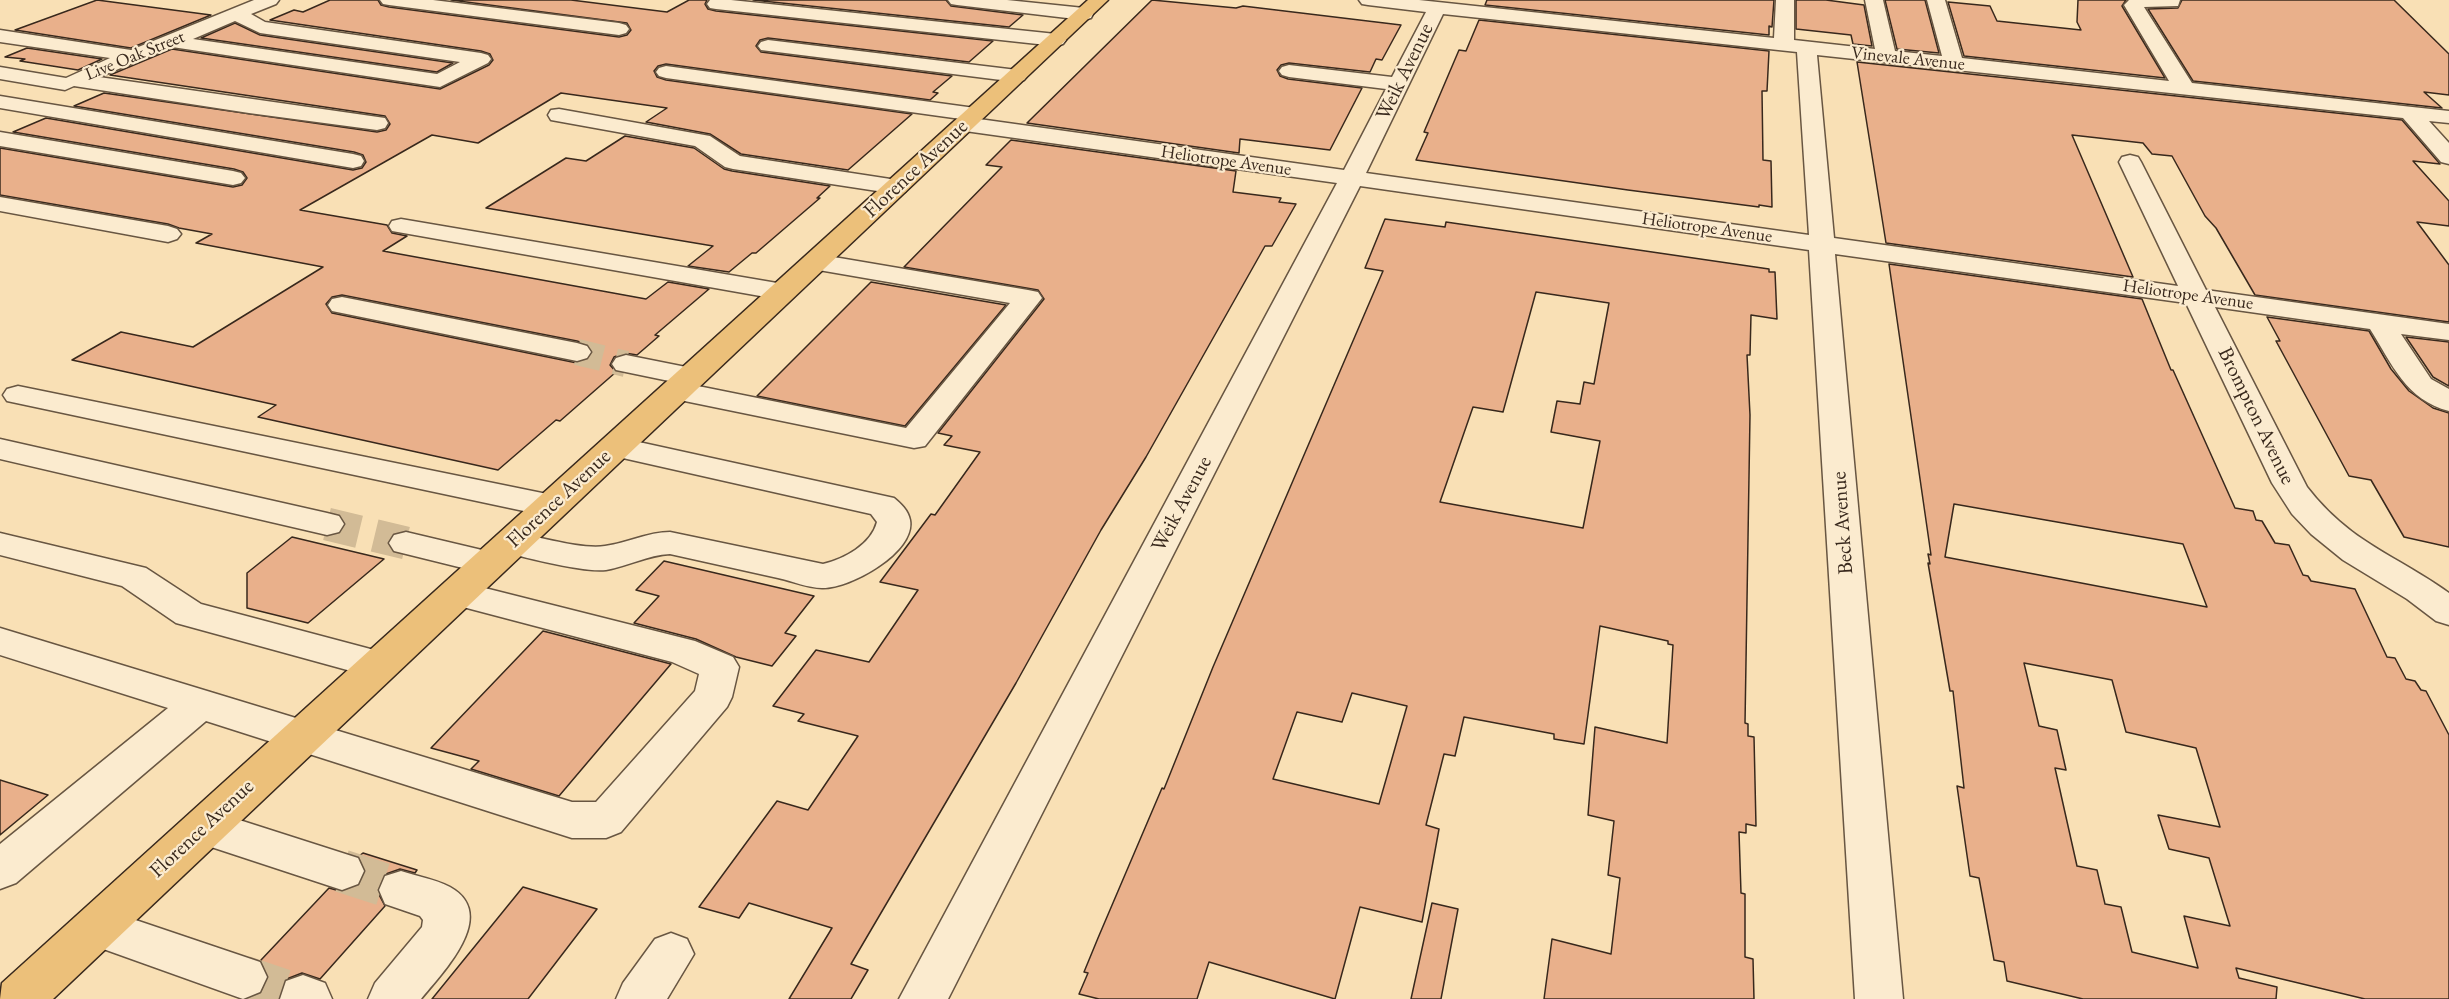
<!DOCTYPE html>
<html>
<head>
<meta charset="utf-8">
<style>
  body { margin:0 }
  canvas { display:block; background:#f9e0b5 }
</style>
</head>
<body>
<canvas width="2449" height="999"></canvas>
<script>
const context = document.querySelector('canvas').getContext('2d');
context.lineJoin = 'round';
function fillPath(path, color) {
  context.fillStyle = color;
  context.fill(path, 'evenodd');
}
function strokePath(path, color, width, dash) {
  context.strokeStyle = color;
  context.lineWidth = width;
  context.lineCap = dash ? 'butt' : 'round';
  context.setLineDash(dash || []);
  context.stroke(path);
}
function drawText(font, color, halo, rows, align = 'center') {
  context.font = font + ' "EB Garamond",serif';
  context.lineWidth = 4.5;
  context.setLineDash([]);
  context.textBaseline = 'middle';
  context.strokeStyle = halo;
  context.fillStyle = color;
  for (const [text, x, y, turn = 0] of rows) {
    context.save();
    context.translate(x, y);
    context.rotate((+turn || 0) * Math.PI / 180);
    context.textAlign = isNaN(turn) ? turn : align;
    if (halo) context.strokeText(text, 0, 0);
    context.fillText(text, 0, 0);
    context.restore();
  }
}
const building = new Path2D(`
  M 97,0 L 211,15 L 131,48 L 15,30 Z
  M 330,0 L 378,0 L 381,5 L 389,7 L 619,37 L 627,35 L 631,30 L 627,23 L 451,0 L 571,0 L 667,12 L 689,0 L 707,0 L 705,4 L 708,9 L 716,11 L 993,41 L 969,62 L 768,38 L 760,40 L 756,46 L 761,52 L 952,76 L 933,92 L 938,93 L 930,100 L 666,64 L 658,66 L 654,71 L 657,77 L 666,80 L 912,114 L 848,170 L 741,154 L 710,134 L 646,122 L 667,108 L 561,93 L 478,143 L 432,135 L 300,210 L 387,225 L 392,233 L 407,236 L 383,251 L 646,299 L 668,282 L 709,289 L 655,335 L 659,336 L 637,355 L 625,353 L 614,357 L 610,365 L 616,372 L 560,421 L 556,420 L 498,470 L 258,417 L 276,405 L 72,360 L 121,332 L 193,347 L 323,267 L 196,243 L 212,234 L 179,228 L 168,224 L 0,195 L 0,148 L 233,187 L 242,185 L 247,178 L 243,172 L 234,169 L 13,132 L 46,118 L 353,170 L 362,168 L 366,162 L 363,155 L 354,152 L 74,106 L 104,93 L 377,132 L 386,130 L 390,124 L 385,116 L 110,75 L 172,49 L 440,89 L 489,65 L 493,60 L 490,54 L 481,51 L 270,20 L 294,10 L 303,12 ZM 342,295 L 577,341 L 589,345 L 593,353 L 588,360 L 577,363 L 332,313 L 326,304 L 332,297 Z
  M 753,0 L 946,0 L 951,6 L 1023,15 L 1009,27 Z
  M 1152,0 L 1236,8 L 1243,6 L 1401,25 L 1382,60 L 1376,59 L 1370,72 L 1289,63 L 1281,65 L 1277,70 L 1280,76 L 1288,79 L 1362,88 L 1330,150 L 1240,139 L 1239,153 L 1027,123 Z
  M 1487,0 L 1774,0 L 1772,27 L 1769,26 L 1769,35 L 1485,5 Z
  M 1796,0 L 1826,0 L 1864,5 L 1872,46 L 1853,44 L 1851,35 L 1796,29 Z
  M 1885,0 L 1925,0 L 1939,53 L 1897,49 Z
  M 2078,0 L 2126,0 L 2122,6 L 2165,78 L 1964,56 L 1948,2 L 1990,6 L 1997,21 L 2081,30 L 2077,22 Z
  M 2182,0 L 2394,0 L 2449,54 L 2449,95 L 2424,92 L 2442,108 L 2193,81 L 2148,9 L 2178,8 Z
  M 1479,20 L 1769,51 L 1767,91 L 1762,91 L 1763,160 L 1771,161 L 1772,207 L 1759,205 L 1759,207 L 1628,190 L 1416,160 L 1428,133 L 1424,132 L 1459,50 L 1466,51 Z
  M 235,23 L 260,35 L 453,63 L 437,72 L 201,38 Z
  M 27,48 L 102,59 L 78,70 L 20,61 L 25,59 L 5,57 Z
  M 1857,62 L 2402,120 L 2440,164 L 2413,161 L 2449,201 L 2449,226 L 2417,222 L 2449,265 L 2449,322 L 2255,295 L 2216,228 L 2205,216 L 2172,156 L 2152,154 L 2143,143 L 2072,135 L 2133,277 L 1886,243 Z
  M 625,136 L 694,148 L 724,169 L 732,171 L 830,186 L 817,198 L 820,198 L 756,253 L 752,253 L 729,272 L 688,266 L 713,246 L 486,208 L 566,158 L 586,161 Z
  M 1011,140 L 1236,171 L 1233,192 L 1281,198 L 1279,202 L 1296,204 L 1272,246 L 1265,246 L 1146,457 L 1101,530 L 1016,683 L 851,964 L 868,970 L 851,999 L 789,999 L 832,928 L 749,903 L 739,918 L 699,907 L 777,801 L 808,810 L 858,736 L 798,721 L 804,714 L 773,706 L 816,650 L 869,662 L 918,590 L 880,582 L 931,514 L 935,515 L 980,452 L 944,445 L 952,436 L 938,433 L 1044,299 L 1038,290 L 904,267 L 1002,167 L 986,165 Z
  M 1385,219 L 1445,227 L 1446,222 L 1769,269 L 1769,272 L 1775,272 L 1777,319 L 1751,315 L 1750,355 L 1747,355 L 1750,415 L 1745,723 L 1748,724 L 1748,736 L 1754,737 L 1756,826 L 1746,824 L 1746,833 L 1739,832 L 1741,893 L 1745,894 L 1745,957 L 1753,959 L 1754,999 L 1544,999 L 1552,939 L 1611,954 L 1620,878 L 1608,875 L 1614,821 L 1588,815 L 1595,727 L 1667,743 L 1673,645 L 1668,644 L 1668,641 L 1600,626 L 1584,744 L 1554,739 L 1554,734 L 1464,717 L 1455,756 L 1444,754 L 1426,825 L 1439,829 L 1422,922 L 1360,907 L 1335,999 L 1209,962 L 1197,999 L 1099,999 L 1079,994 L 1088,973 L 1084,972 L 1098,938 L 1162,788 L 1164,789 L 1213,667 L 1383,271 L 1365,268 ZM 1536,292 L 1609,303 L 1594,384 L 1584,382 L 1580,404 L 1557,401 L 1551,432 L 1600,441 L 1583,528 L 1440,502 L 1473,407 L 1503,412 ZM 1352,693 L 1407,706 L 1379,804 L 1273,779 L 1297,712 L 1342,722 Z
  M 1889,264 L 2142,299 L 2171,370 L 2173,370 L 2235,508 L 2253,511 L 2256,520 L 2262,521 L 2275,543 L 2289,545 L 2303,575 L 2308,576 L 2311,581 L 2355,589 L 2387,657 L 2395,658 L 2406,679 L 2415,681 L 2421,690 L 2426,691 L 2449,735 L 2449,999 L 2365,999 L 2236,968 L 2239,978 L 2277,987 L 2276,999 L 2083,999 L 2007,981 L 2004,962 L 1994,960 L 1979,878 L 1970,876 L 1957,786 L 1964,788 L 1953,691 L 1950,691 L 1928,563 L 1930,564 L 1928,554 L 1931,555 ZM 1954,504 L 2183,544 L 2207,607 L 1945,557 ZM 2024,663 L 2112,680 L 2126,732 L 2196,748 L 2220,827 L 2158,815 L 2169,849 L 2209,858 L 2230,926 L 2184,916 L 2198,968 L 2132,952 L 2121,907 L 2105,904 L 2097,870 L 2077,866 L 2055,768 L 2066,770 L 2057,730 L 2039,726 Z
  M 871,282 L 1006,305 L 905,426 L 757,396 Z
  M 2267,317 L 2369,331 L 2391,369 L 2409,391 L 2433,408 L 2449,413 L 2449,547 L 2404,537 L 2371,480 L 2349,476 L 2276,341 L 2280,341 Z
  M 2406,337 L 2449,342 L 2449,386 L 2433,377 Z
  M 292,537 L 384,559 L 308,623 L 247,608 L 247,573 Z
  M 664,561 L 814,596 L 785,633 L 796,636 L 772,666 L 736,657 L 696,639 L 634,623 L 659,596 L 636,590 Z
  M 543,631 L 671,664 L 559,796 L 471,769 L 479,761 L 431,748 Z
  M 0,780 L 48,795 L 0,835 Z
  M 363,853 L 417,870 L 415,873 L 400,869 L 383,875 L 377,891 L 385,906 L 320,979 L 302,973 L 284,980 L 278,999 L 249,999 L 262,993 L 269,978 L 261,960 L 329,888 L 343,892 L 360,885 L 366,872 L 359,856 Z
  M 523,887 L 597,909 L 528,999 L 432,999 Z
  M 1432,903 L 1458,909 L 1441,999 L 1411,999 Z`);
const minorTunnelFar2 = new Path2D(`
  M 577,352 L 626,364`);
const minorTunnelFar1 = new Path2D(`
  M 327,524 L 406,543`);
const minorTunnel = new Path2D(`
  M 342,871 L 401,890
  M 243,977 L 303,997`);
const minor = new Path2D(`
  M 254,0 L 279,0 L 276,4 L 251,14 L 265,22 L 481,53 L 488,55 L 491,59 L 488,63 L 440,87 L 172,47 L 99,77 L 385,118 L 388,123 L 385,128 L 377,130 L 249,113 L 74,86 L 65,90 L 0,79 L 0,67 L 66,78 L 110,58 L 0,42 L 0,30 L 131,50 ZM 235,21 L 260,33 L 460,62 L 437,74 L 193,39 Z
  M 380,0 L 433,0 L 619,23 L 626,25 L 629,29 L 626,33 L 619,35 L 389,5 L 383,4 Z
  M 710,0 L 731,0 L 1056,34 L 1063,36 L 1066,40 L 1063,44 L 1056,46 L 716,9 L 710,8 L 707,4 Z
  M 948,0 L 1007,0 L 1084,8 L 1091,10 L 1093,14 L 1091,18 L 1084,20 L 957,5 L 951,4 Z
  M 1359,0 L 1419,0 L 1774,38 L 1776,0 L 1794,0 L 1794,40 L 1875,49 L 1865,0 L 1883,0 L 1895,51 L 1942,56 L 1927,0 L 1945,0 L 1962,58 L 2169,81 L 2124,5 L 2129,0 L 2180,0 L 2178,6 L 2144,7 L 2192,83 L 2449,111 L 2449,123 L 2429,121 L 2449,143 L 2449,164 L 2441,162 L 2403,118 L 1817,55 L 1834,238 L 2178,286 L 2119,162 L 2122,157 L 2130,155 L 2138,157 L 2141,162 L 2206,290 L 2449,324 L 2449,340 L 2401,334 L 2431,379 L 2449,389 L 2449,411 C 2406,400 2392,364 2370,329 L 2215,307 L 2307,487 C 2350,543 2396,555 2449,593 L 2449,625 L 2436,621 L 2407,599 L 2343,560 L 2311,534 L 2292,514 L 2272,483 L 2186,303 L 1835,254 L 1903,999 L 1855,999 L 1809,250 L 1360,186 L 948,999 L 899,999 L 1337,183 L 965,131 L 957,129 L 954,124 L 961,119 L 666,78 L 659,76 L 656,72 L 659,68 L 666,66 L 975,108 L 983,109 L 986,114 L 979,119 L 1344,170 L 1386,89 L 1289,77 L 1282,75 L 1279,71 L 1282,67 L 1289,65 L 1392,77 L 1426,12 L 1368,5 L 1362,4 ZM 1443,14 L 1797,52 L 1809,235 L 1366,173 Z
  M 768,40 L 1017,70 L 1024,72 L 1027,76 L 1024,80 L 1017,82 L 761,50 L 758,46 L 761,42 Z
  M 0,96 L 353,154 L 361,156 L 364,161 L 361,166 L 353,168 L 0,108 Z
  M 559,109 L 710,136 L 740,156 L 897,180 L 905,182 L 909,187 L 905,192 L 897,194 L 733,169 L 725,167 L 695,146 L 551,120 L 548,115 L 551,110 Z
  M 0,132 L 233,171 L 241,173 L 245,178 L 241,183 L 233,185 L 0,146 Z
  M 0,197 L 168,226 L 177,229 L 181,234 L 177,239 L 168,242 L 0,211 Z
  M 401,219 L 783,284 L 792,286 L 796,292 L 792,298 L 783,300 L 392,231 L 389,226 L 392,221 Z
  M 816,254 L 1028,290 L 1038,292 L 1042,298 L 925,446 L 914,448 L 665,397 L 661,391 L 665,385 L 674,382 L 616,370 L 612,364 L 616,358 L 626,355 L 691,368 L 701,371 L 706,377 L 701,383 L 693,385 L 906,428 L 1010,303 L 807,268 L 803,262 L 807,256 Z
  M 342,297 L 577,343 L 587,346 L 591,352 L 587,358 L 577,361 L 332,311 L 328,305 L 332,299 Z
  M 18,386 L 552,495 L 564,498 L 569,506 L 564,514 L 552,517 L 7,401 L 3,395 L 7,389 Z
  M 616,437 L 894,498 C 901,504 908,510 910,520 C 916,552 850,589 822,588 C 808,588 792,581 778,578 C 742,570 706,562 670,554 C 648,555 628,566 606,570 C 585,573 523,557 500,551 L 495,543 L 500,535 L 512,532 C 537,536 582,550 605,546 C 628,543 647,532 670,532 L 823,564 C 844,559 871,545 877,522 L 871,514 L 605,454 L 600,447 L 605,440 Z
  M 0,439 L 327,513 L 339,516 L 344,524 L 339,532 L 327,535 L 0,459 Z
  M 406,532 L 503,555 L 508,563 L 503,571 L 491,575 L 394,551 L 389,543 L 394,535 Z
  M 0,533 L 146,568 L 201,604 L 393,655 L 399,665 L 393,675 L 380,679 L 176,623 L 122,586 L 0,555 Z
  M 457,581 L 695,641 L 733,657 L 739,667 L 732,697 L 727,707 L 621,832 L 606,838 L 572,838 L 206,721 L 16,883 L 0,889 L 0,844 L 168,708 L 0,655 L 0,628 L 572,802 L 596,802 L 695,691 L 699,674 L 672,662 L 444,602 L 439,593 L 444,584 Z
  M 205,809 L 358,858 L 364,871 L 358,884 L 342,890 L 190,840 L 184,827 L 190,814 Z
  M 401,871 C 416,876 435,879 450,887 C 500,915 442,973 421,999 L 368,999 L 375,983 L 422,927 L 423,920 L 420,916 L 385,904 L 379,890 L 385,876 Z
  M 97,907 L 260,962 L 267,977 L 260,992 L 243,999 L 81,941 L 74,927 L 81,913 Z
  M 671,933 L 687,939 L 694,954 L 667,999 L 616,999 L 623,983 L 655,939 Z
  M 303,975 L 325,983 L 332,999 L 280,999 L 286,981 Z`);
const major = new Path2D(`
  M 1088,0 L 1108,0 L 53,999 L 0,999 L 2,983 Z`);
const farStreetnames = [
  ["Live Oak Street",135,56,-22],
  ["Vinevale Avenue",1908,59,6],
  ["Heliotrope Avenue",1226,161,8],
  ["Heliotrope Avenue",1707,228,8],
  ["Heliotrope Avenue",2188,295,8]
];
const streetNames = [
  ["Weik Avenue",1405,72,-64],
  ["Florence Avenue",916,169,-43],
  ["Brompton Avenue",2256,416,64],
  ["Florence Avenue",559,499,-43],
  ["Weik Avenue",1182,504,-62],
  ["Beck Avenue",1843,523,-94],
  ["Florence Avenue",202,829,-43]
];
fillPath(building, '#e9b08b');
strokePath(building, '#38281c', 1.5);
strokePath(minorTunnelFar2, '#d2bb96', 26, [26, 13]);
strokePath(minorTunnelFar1, '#d2bb96', 33, [33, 16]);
strokePath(minorTunnel, '#d2bb96', 43, [43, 21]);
strokePath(minor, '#685642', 3);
strokePath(major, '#38281c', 3);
fillPath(minor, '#fbebcf');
fillPath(major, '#ecc07a');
drawText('18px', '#38281c', '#fbebcf', farStreetnames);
drawText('21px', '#38281c', '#fbebcf', streetNames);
</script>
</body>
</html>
